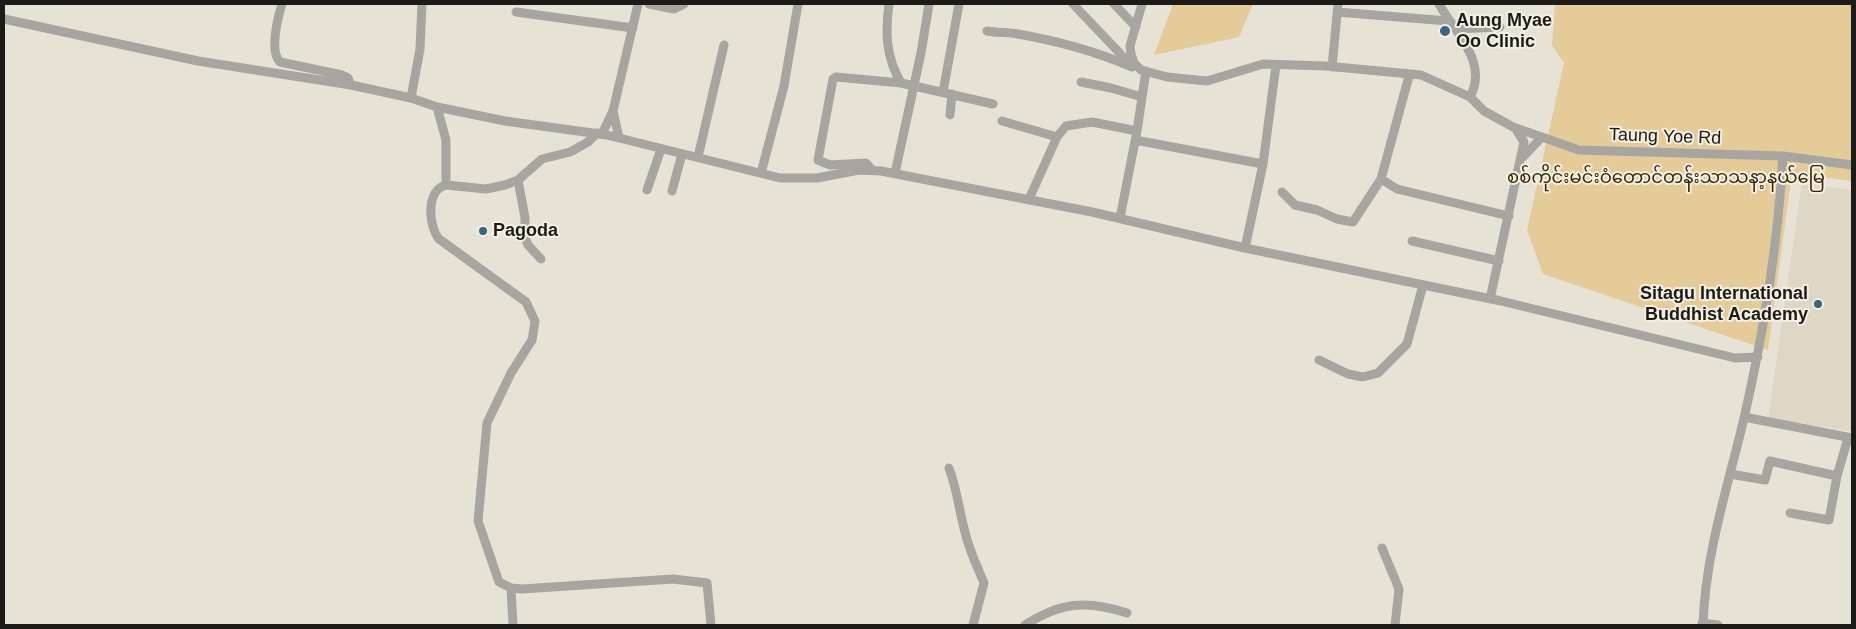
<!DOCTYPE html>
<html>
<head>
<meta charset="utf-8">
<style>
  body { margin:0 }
  #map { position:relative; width:1856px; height:629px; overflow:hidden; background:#e7e2d6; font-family:Arial,sans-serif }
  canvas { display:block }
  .frame { position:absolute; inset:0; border:5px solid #1d1b17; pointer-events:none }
</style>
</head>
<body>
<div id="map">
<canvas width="1856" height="629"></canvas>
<div class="frame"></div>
</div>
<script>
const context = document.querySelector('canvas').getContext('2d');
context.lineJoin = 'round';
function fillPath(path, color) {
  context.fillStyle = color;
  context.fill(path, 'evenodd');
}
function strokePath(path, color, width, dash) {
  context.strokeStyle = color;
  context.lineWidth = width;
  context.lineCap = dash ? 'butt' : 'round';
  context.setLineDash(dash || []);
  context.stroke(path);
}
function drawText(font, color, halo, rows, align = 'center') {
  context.font = font + ' Arial,"Noto Sans Myanmar",sans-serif';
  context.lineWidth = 4;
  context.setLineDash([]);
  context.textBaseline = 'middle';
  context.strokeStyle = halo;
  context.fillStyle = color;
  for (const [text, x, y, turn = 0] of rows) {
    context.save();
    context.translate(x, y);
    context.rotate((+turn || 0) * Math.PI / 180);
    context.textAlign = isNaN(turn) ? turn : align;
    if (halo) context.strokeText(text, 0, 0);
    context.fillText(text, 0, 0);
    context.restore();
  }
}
const built = new Path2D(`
  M 1802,183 L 1852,190 L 1852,431 L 1768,419 Z`);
const green = new Path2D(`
  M 1173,4 L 1253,4 L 1239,37 L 1154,55 Z
  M 1555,4 L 1852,4 L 1852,181 L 1792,173 L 1768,350 L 1543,274 L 1527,230 L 1564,63 L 1552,45 Z`);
const street = new Path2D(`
  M 282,4 C 278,17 269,51 280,62 L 342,75 L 348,78 L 351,85
  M 649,4 L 674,9 L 684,4
  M 889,4 C 885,33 886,57 901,83
  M 1073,4 L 1131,65
  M 1114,4 L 1136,27
  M 1142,4 L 1130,46 L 1131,54 L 1134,63 L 1141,70 L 1167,77 L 1207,81 L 1263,64 L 1326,66 L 1421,75 L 1470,97 L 1484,111 L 1513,127 L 1579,150 L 1783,156 L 1852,165
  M 1439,4 C 1455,33 1489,62 1470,97
  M 516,12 L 633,28
  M 1337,12 L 1448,21
  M 4,19 L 198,61 L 351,85 L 411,98 L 437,107 L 505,121 L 607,135 L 780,178 L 817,178 L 859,170 L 881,171 L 1092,212 L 1245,248 L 1501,301 L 1735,358 L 1758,357
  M 1455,29 L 1500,27
  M 987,31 C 997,33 1008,32 1018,34 C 1058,41 1095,51 1132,67
  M 1332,67 L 1338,4
  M 1081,82 L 1111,88 L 1142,97
  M 943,92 L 959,4
  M 411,98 L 420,49 L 422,4
  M 437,107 L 446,140 L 446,185 C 426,190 428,225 439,239 L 526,302 L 535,321 L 532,340 L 511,373 L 487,423 L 478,521 L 499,582 L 511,588 L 522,589 L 673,579 L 707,583 L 711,625
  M 613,111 L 619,138
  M 950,115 L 952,94
  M 1002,121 L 1057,137
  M 602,134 L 613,111 L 638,4
  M 1135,140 L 1263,164
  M 698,157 L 724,45
  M 1523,157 L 1541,138
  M 872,170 L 866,163 L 830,165 L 818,160 L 833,79 L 836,77 L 901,83 L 993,104
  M 761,173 L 784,86 L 798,4
  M 895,173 L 921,53 L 929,4
  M 1381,179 L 1397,189 L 1509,216
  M 518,180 L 525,218 L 525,237 L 528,245 L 541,259
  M 446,185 L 486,189 L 505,185 L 518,180 L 542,159 L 570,152 L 588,142 L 597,133
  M 647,190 L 661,149
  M 672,191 L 682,154
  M 1282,192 L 1295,205 L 1317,210 L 1337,219 L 1353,222 L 1381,179 L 1409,76
  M 1029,199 L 1057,137 L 1066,126 L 1092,122 L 1137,131
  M 1120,218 L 1137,131 L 1146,71
  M 1412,241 L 1499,261
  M 1245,248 L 1263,164 L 1276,65
  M 1490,299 L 1524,142 L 1517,131
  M 1319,360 L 1348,374 L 1363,377 L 1378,373 L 1407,344 L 1423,285
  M 1744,417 L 1852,438
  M 949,468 C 957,489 959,510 965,532 C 969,550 977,566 984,583 L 973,625
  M 1730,474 L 1765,480 L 1770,461 L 1837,476 L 1848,438
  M 1790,513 L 1829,520 L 1837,476
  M 1382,548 L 1399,589 L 1395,625
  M 511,588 L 513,625
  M 1702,623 L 1718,625
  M 1025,625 C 1061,602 1086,600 1127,613
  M 1703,625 C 1705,554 1729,483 1745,414 C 1764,330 1778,243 1783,156`);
const markers = [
  [1445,31,6,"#336784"],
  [483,231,5,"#336784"],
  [1818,304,5,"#336784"]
];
const poiNames = [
  ["Aung Myae",1456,21],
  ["Oo Clinic",1456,42],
  ["Pagoda",493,231],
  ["Sitagu International",1808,294,"right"],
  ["Buddhist Academy",1808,315,"right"]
];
const streetNames = [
  ["Taung Yoe Rd",1665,137,2]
];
const parkNames = [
  ["စစ်ကိုင်းမင်းဝံတောင်တန်းသာသနာ့နယ်မြေ",1666,178]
];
fillPath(built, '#dfd7c5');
fillPath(green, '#e4cb97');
strokePath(street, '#a7a5a0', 9);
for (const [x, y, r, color] of markers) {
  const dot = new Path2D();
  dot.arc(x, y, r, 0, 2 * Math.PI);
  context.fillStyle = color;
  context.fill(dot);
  strokePath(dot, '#f4efe3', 2);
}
drawText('bold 18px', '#1d1b17', '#f4efe3', poiNames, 'left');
drawText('18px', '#1d1b17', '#f4efe3', streetNames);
drawText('18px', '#372803', '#f4efe3', parkNames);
</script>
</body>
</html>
